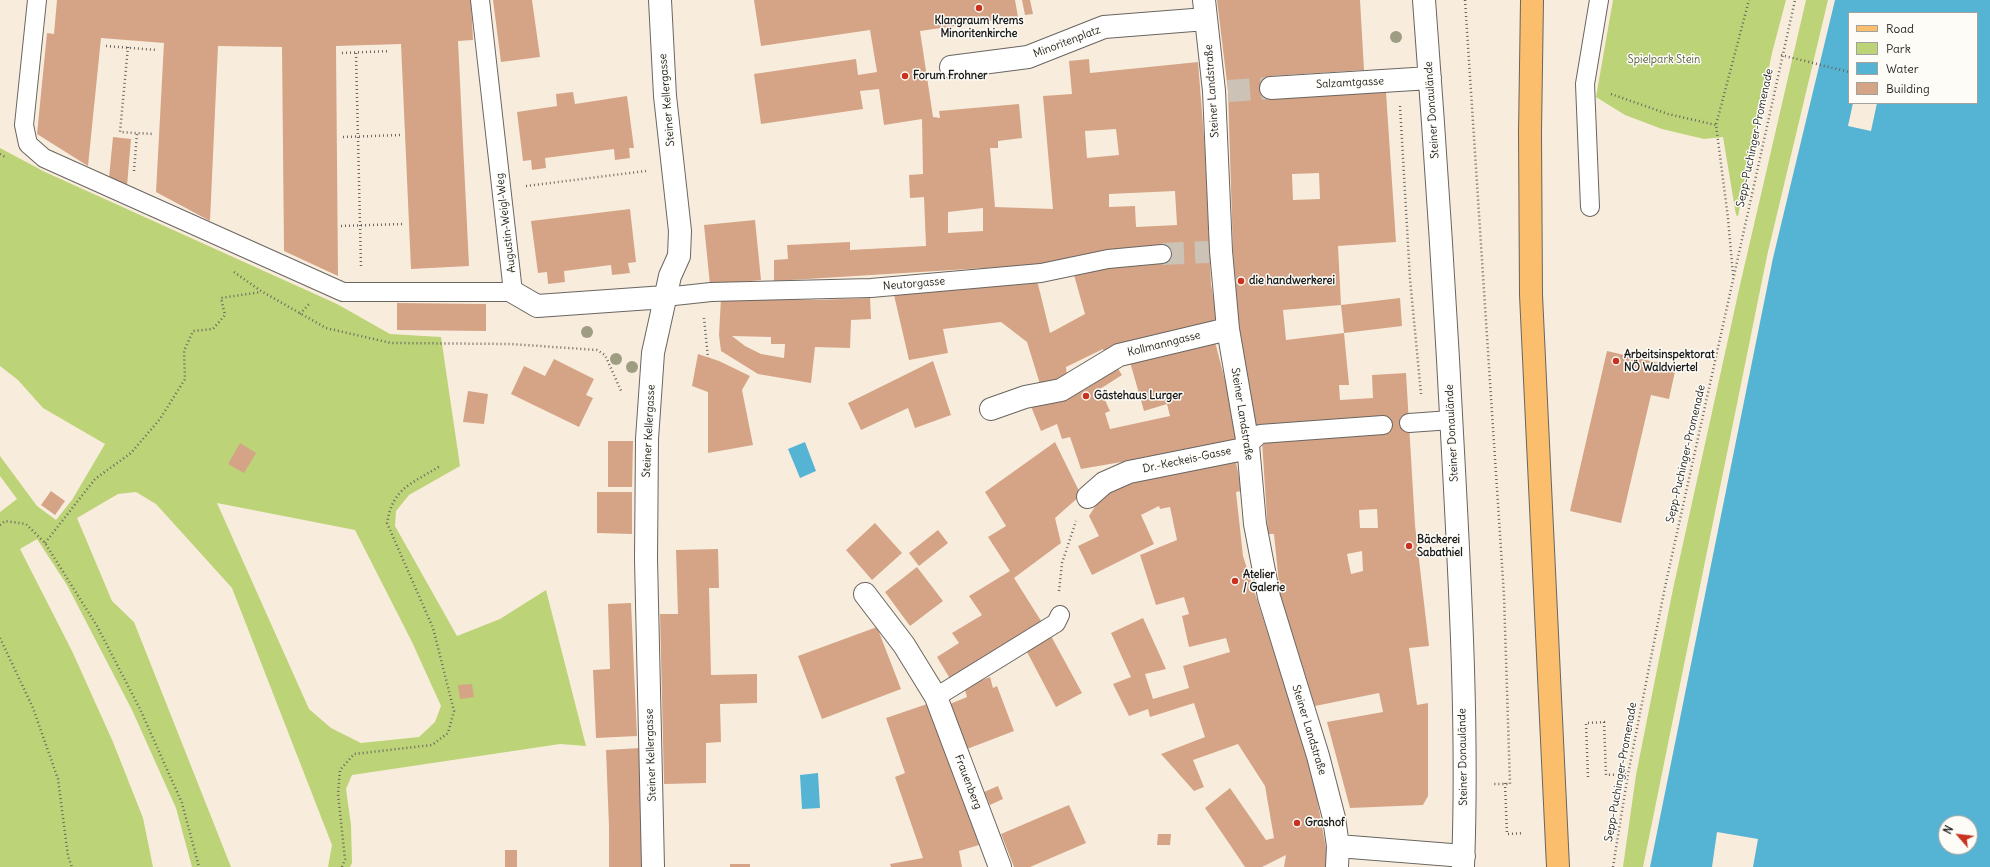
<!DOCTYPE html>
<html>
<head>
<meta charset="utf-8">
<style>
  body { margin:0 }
  #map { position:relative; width:1990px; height:867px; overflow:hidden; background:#f8eddd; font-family:Delius,sans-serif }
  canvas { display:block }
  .legend { position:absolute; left:1848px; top:12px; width:130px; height:92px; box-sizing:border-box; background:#fdfcf7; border:1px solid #a3a29f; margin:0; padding:5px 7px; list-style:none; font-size:12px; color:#1c1c1c }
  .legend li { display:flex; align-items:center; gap:8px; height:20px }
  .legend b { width:20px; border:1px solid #a3a29f }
  .north { position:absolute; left:1938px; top:815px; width:40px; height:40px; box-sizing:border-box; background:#fdfcf7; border:1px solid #a3a29f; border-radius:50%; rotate:298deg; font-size:11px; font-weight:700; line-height:16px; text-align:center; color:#1c1c1c }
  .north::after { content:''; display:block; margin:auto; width:14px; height:18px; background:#c8321e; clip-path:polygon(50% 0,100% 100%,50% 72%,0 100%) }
</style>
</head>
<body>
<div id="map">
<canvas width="1990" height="867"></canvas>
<ul class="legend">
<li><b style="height:5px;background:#fabe6d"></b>Road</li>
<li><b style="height:11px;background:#bcd377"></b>Park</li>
<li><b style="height:11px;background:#55b3d3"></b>Water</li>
<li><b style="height:11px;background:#d5a486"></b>Building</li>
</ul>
<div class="north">N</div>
</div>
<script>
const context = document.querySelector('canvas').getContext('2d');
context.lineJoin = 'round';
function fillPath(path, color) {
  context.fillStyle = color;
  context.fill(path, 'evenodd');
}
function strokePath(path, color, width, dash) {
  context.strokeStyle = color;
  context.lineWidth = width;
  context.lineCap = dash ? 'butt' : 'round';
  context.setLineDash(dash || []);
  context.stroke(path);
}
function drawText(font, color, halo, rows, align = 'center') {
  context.font = font + ' Delius,sans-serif';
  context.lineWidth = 3;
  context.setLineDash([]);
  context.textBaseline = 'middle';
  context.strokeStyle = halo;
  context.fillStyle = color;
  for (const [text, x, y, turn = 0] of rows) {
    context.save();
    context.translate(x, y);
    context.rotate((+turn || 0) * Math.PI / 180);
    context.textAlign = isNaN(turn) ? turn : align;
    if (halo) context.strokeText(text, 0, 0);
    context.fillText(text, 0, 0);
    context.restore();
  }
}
const green = new Path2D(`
  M 1613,0 L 1786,0 L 1772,53 L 1738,216 L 1736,215 L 1723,137 L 1704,139 L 1662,129 L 1625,115 L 1596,97 Z
  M 1806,0 L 1828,0 L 1767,256 L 1643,867 L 1623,867 L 1636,775 L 1673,589 L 1740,285 Z
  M 0,148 L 45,172 L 337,304 L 390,334 L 441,337 L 460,466 L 409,495 L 396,511 L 395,526 L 457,636 L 500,619 L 546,590 L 586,746 L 560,744 L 352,775 L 346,789 L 351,825 L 352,863 L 350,867 L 328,867 L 332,845 L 232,588 L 156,504 L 136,492 L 118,494 L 77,518 L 112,601 L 134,622 L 231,867 L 192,867 L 176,808 L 132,710 L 67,585 L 37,539 L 20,549 L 72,651 L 113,742 L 143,818 L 153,867 L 0,867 L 0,512 L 17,499 L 0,476 L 0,456 L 37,506 L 56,520 L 72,500 L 105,444 L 43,408 L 18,380 L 0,366 ZM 217,503 L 355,530 L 412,642 L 441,706 L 435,722 L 419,737 L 361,743 L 331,728 L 309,709 Z`);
const water = new Path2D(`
  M 1835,0 L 1990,0 L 1990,867 L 1650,867 L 1773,258 ZM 1849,13 L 1977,13 L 1977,103 L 1849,103 ZM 1946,823 L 1970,823 L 1970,847 L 1946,847 Z
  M 805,442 L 816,471 L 800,478 L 788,449 Z
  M 818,773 L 820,808 L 802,809 L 800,775 Z`);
const pier = new Path2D(`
  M 1853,103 L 1877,103 L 1871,131 L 1848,126 Z
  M 1717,832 L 1758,839 L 1753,867 L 1712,867 Z`);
const building = new Path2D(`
  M 57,0 L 471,0 L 473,40 L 458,41 L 469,266 L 411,269 L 401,44 L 336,46 L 338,276 L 284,251 L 282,47 L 218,46 L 210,221 L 156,192 L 164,43 L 101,38 L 88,166 L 37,134 L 47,33 L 54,34 Z
  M 493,0 L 532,0 L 540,57 L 501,62 Z
  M 754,0 L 1015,0 L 1018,17 L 920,31 L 933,117 L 940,118 L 939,111 L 1019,104 L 1022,138 L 998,141 L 998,148 L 990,148 L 995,207 L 1053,209 L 1043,96 L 1072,94 L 1069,61 L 1089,59 L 1090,73 L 1198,62 L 1205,150 L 1211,284 L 1218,325 L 1105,355 L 1103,349 L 1066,367 L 1067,378 L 1040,384 L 1027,342 L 1001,322 L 943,329 L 948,353 L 909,360 L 894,295 L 1037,280 L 1050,333 L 1085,314 L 1074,275 L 1123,264 L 985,268 L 774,281 L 774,260 L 788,259 L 787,245 L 850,242 L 850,250 L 926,246 L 924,197 L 910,198 L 909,175 L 923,174 L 922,119 L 884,125 L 879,89 L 860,91 L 863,109 L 761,124 L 754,74 L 856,59 L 858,75 L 877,72 L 870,30 L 761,46 ZM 1116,129 L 1119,155 L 1087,158 L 1085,131 ZM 1175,191 L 1177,225 L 1136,227 L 1135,206 L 1109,207 L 1109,194 ZM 983,208 L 983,231 L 948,233 L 948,212 Z
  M 1022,0 L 1030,0 L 1033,14 L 1025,15 Z
  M 1217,0 L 1360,0 L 1364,70 L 1270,76 L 1271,88 L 1386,92 L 1396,242 L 1338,246 L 1341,305 L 1283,310 L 1286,340 L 1344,333 L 1349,385 L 1339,385 L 1340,400 L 1373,398 L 1372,375 L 1406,373 L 1415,525 L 1429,646 L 1409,648 L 1417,705 L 1428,703 L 1428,796 L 1423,805 L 1350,808 L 1327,722 L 1383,712 L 1379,693 L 1315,706 L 1280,594 L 1274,534 L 1268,534 L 1262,441 L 1383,416 L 1255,426 L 1237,315 L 1233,252 L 1228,91 ZM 1319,173 L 1320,199 L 1293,200 L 1292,174 ZM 1377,509 L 1378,528 L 1360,528 L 1359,510 ZM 1362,551 L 1363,571 L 1351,574 L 1347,554 Z
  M 573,92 L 575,104 L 627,96 L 634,148 L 629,148 L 630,158 L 615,160 L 614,149 L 545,158 L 546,168 L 532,170 L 531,160 L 523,161 L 517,112 L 557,106 L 556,94 Z
  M 113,137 L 131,139 L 127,186 L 109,178 Z
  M 630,209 L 636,262 L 628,263 L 630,273 L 612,275 L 611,265 L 564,271 L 565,282 L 548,284 L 547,272 L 538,273 L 531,221 Z
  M 755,220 L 761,280 L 710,285 L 704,225 Z
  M 721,298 L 817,300 L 870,298 L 871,319 L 851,320 L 850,348 L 815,347 L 811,383 L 758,374 L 721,351 L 719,335 ZM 732,336 L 771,337 L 771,344 L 785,344 L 784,358 L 761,354 L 745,346 Z
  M 1400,298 L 1402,326 L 1344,333 L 1341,305 Z
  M 397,303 L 486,304 L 486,331 L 397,330 Z
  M 1214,338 L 1227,388 L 1237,442 L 1081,469 L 1070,437 L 1062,439 L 1057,424 L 1041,431 L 1030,404 L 1115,364 L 1122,375 L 1100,389 L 1110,411 L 1105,413 L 1110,429 L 1170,416 L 1167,404 L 1144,411 L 1130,362 Z
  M 1607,351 L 1676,367 L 1669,399 L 1651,395 L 1621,523 L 1570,511 Z
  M 698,354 L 719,361 L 750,376 L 742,390 L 753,445 L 708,453 L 708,392 L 692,386 Z
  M 554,359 L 594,379 L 586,395 L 593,398 L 579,427 L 511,394 L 524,366 L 545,376 Z
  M 933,361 L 951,415 L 915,428 L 908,408 L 861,430 L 848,403 Z
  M 468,391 L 488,394 L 484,424 L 463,422 Z
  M 608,441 L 633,441 L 632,487 L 608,487 Z
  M 1055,442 L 1081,495 L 1055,518 L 1061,543 L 1014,578 L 1043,624 L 952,682 L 937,657 L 959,643 L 952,633 L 982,615 L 969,596 L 1010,571 L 988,537 L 1006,526 L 985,492 Z
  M 240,443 L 256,453 L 244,473 L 228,464 Z
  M 1235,458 L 1242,491 L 1236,492 L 1243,556 L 1312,771 L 1328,859 L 1327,867 L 1284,867 L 1286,855 L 1262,867 L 1245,867 L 1205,808 L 1230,788 L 1266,840 L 1274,838 L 1265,786 L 1238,744 L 1193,760 L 1204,787 L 1194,791 L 1161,754 L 1205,737 L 1194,703 L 1150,717 L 1148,709 L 1129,716 L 1113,684 L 1131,677 L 1111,633 L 1143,618 L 1166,669 L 1145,674 L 1153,699 L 1189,688 L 1183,666 L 1230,652 L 1226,638 L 1189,647 L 1182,616 L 1189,614 L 1184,597 L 1156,605 L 1140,555 L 1177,540 L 1170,507 L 1160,509 L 1159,506 L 1141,515 L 1154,544 L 1092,575 L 1078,546 L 1099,536 L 1089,516 L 1103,494 L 1153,476 Z
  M 51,491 L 65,501 L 55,515 L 41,505 Z
  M 597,492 L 632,492 L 632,534 L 597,533 Z
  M 875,523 L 902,553 L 872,580 L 846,550 Z
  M 938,530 L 948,543 L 919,566 L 909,553 Z
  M 718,549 L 719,588 L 709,588 L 711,675 L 757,674 L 757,703 L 720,704 L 721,742 L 706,743 L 706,783 L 664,784 L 660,614 L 678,614 L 676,550 Z
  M 917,567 L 943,601 L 910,626 L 885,592 Z
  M 631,603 L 637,736 L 596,738 L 593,670 L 610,669 L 608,604 Z
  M 877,627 L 901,689 L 822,719 L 798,656 Z
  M 1051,636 L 1082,693 L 1056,707 L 1026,650 Z
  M 990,677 L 993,688 L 997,686 L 1014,731 L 967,749 L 950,704 L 967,697 L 964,687 Z
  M 472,684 L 474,697 L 460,699 L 458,685 Z
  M 930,703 L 979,845 L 959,851 L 962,867 L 891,867 L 890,864 L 923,858 L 895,777 L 905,773 L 886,718 Z
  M 640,748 L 643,867 L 609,867 L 609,827 L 606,750 Z
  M 998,786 L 1003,799 L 990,805 L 984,792 Z
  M 1069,805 L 1086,843 L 1030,867 L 1014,867 L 1001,834 Z
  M 1158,834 L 1171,834 L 1170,845 L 1157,845 Z
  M 505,850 L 517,850 L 517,867 L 505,867 Z
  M 730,864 L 750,864 L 750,867 L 730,867 Z`);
const streetTunnel = new Path2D(`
  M 1228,91 L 1271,88
  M 1162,254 L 1209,252`);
const path = new Path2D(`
  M 1465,0 L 1504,596 L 1510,784 L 1492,784
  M 106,46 L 157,50
  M 128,47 L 120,132 L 153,134
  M 342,53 L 390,51
  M 356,53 L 361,267
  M 1781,55 L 1849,72
  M 1611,94 L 1668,114 L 1716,125
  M 1400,106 L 1410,279 L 1421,394
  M 343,137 L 401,135
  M 0,154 L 7,158
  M 134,171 L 137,133
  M 526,186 L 646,171
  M 341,226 L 404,224
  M 234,272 L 261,291 L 326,328 L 391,343 L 511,344 L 597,350 L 605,355 L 622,393
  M 1733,275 L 1728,218 L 1716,125 L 1749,0
  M 300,314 L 309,304
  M 704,318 L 708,358
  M 0,525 L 5,521 L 26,524 L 45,543 L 97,626 L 140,709 L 182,803 L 199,867
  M 45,543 L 95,479 L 131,453 L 160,419 L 185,379 L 184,351 L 193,331 L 213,329 L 225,315 L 221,298 L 261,292
  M 1059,591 L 1062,563 L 1076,521
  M 0,638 L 33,708 L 58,779 L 68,856 L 72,867
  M 1588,777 L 1586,723 L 1604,722 L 1606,775 L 1628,774
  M 1505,783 L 1507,834 L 1523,833
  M 342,867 L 345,859 L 338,794 L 340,770 L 354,754 L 432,745 L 448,733 L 454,711 L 433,628 L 387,523 C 393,487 412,484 440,466
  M 1613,867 L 1628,774 L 1665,587 L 1795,0`);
const lane = new Path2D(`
  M 37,0 L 24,125 L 28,144 L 44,158 L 343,292 L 513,292 L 480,0
  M 1590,207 L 1585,84 L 1599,0
  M 665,297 L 711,292 L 871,288 L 1041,273 L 1108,259 L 1162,254
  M 1409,423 L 1451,420
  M 1248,445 L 1260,434 L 1383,425
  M 936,697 L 1056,623 L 1060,615`);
const street = new Path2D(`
  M 1204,0 L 1214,91 L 1221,251 L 1228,329 L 1248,445 L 1255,524 L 1269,597 L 1318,756 L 1334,818 L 1338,846 L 1337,867
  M 1424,0 C 1436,157 1446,313 1454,470 C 1461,602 1468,735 1463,867
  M 951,67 L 1028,57 L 1104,27 L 1206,19
  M 1271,88 L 1430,78
  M 513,292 L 537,306 L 665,297
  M 991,409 L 1025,397 L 1061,390 L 1119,355 L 1228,329
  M 1088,497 L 1104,483 L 1129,472 L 1239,450 L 1248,445
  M 865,594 L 904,645 L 936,697 L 1000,867
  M 1338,846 L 1464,856
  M 653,867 L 646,559 L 647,439 L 653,353 L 670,276 L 679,256 L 680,231 L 665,96 L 660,0`);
const primary = new Path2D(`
  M 1532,0 L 1530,132 L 1531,295 L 1558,867`);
const trees = [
  [1396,37],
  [587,332],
  [616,359],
  [632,367]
];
const markers = [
  [979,8,4,"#c8321e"],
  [905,76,4,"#c8321e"],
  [1241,281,4,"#c8321e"],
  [1616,361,4,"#c8321e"],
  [1086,396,4,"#c8321e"],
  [1409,546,4,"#c8321e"],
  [1235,581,4,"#c8321e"],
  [1297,823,4,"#c8321e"]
];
const poiNames = [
  ["Klangraum Krems",979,21,"center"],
  ["Minoritenkirche",979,34,"center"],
  ["Forum Frohner",913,76],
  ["die handwerkerei",1249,281],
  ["Arbeitsinspektorat",1624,355],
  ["NÖ Waldviertel",1624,368],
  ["Gästehaus Lurger",1094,396],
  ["Bäckerei",1417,540],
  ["Sabathiel",1417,553],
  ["Atelier",1243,575],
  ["/ Galerie",1243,588],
  ["Grashof",1305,823]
];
const streetNames = [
  ["Minoritenplatz",1067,42,-21],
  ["Salzamtgasse",1350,83,-3],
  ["Steiner Landstraße",1212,91,-94],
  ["Steiner Kellergasse",667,100,-95],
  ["Steiner Donaulände",1432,110,-94],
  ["Sepp-Puchinger-Promenade",1755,138,-78],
  ["Augustin-Weigl-Weg",506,223,-97],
  ["Neutorgasse",914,284,-5],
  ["Kollmanngasse",1164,344,-14],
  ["Steiner Landstraße",1242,414,81],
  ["Steiner Kellergasse",649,431,-87],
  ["Steiner Donaulände",1452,433,-93],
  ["Sepp-Puchinger-Promenade",1686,454,-77],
  ["Dr.-Keckeis-Gasse",1187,460,-12],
  ["Steiner Landstraße",1309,730,73],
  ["Steiner Kellergasse",651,755,-92],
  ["Steiner Donaulände",1463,757,-91],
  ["Sepp-Puchinger-Promenade",1621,772,-80],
  ["Frauenberg",968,782,69]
];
const parkNames = [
  ["Spielpark Stein",1664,60]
];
fillPath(green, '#bcd377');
fillPath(water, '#55b3d3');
fillPath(pier, '#f8eddd');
fillPath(building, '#d5a486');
strokePath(streetTunnel, '#ccc3b6', 22, [22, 11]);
strokePath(lane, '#696560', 20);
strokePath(street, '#696560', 24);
strokePath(primary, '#696560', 24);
strokePath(path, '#696560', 2.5, [1, 3]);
strokePath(lane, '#fff', 18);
strokePath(street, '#fff', 22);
strokePath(primary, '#fabe6d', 22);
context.fillStyle = '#9e9d84';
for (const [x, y] of trees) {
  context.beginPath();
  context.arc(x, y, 6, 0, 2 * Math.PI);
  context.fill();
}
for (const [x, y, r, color] of markers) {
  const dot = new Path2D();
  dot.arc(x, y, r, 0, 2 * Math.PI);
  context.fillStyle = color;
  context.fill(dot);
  strokePath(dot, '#fdfcf7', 1.5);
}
drawText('bold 11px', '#1c1c1c', '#fdfcf7', poiNames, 'left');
drawText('11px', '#1c1c1c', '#fdfcf7', streetNames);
drawText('11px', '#545c3c', '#fdfcf7', parkNames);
</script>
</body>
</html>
